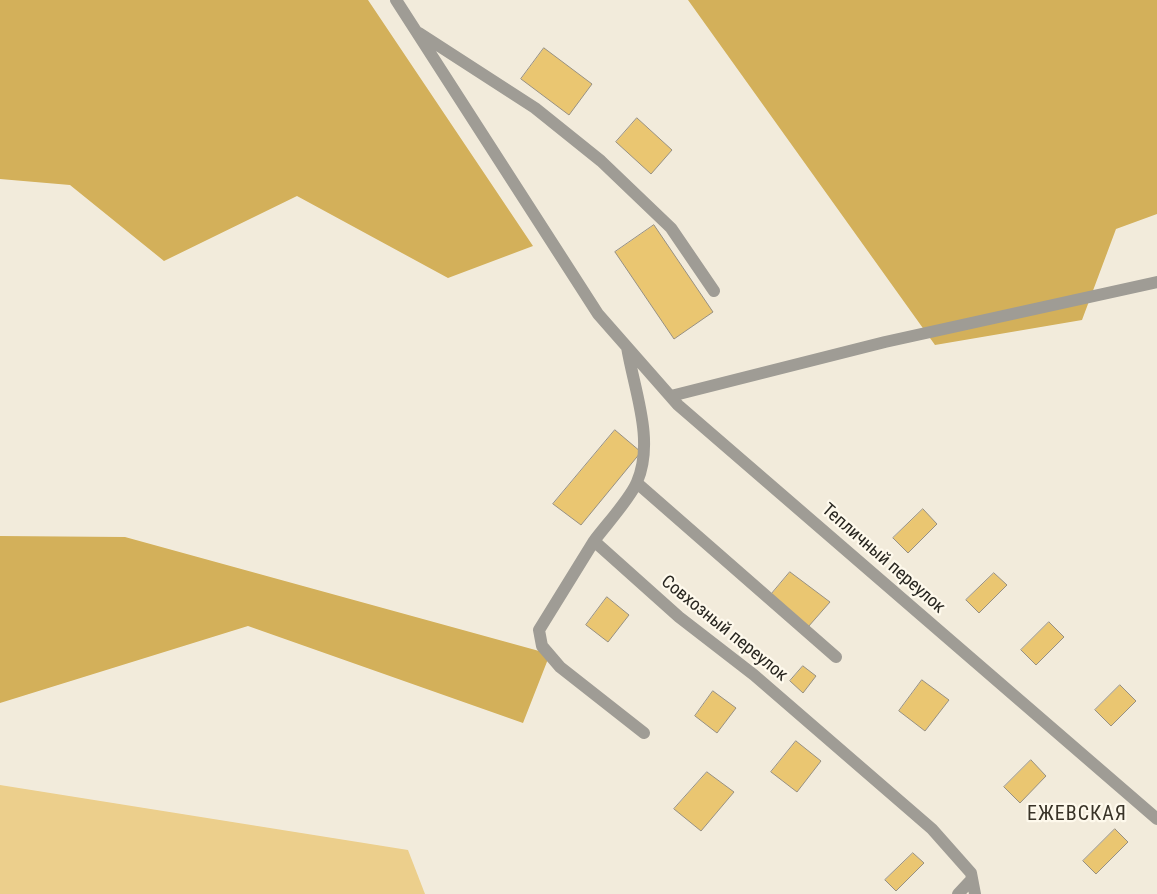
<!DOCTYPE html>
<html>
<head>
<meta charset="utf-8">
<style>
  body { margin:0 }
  canvas { display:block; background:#f2ebdb }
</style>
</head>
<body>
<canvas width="1157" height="894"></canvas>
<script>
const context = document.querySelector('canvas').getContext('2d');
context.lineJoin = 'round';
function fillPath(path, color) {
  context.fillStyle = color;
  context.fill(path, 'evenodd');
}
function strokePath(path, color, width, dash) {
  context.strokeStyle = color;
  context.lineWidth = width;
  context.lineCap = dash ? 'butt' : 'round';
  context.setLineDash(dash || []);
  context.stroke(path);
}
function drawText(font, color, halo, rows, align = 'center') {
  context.font = font + ' "Roboto Condensed",sans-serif';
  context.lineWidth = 4.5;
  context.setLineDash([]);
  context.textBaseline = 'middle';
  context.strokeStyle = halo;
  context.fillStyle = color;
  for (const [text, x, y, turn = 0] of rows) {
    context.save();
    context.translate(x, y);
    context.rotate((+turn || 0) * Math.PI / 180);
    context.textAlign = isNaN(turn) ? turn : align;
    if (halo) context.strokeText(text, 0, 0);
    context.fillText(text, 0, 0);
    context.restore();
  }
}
const green = new Path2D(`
  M 0,785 L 408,850 L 425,894 L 0,894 Z`);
const forest = new Path2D(`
  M 0,0 L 368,0 L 533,246 L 448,278 L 297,196 L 164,261 L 70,185 L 0,179 Z
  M 688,0 L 1157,0 L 1157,214 L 1116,229 L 1082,320 L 935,345 Z
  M 0,536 L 125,537 L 550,654 L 523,723 L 248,626 L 0,703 Z`);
const building = new Path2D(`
  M 544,48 L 592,84 L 569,115 L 521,79 Z
  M 637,118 L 672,150 L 651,174 L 616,142 Z
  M 654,225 L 713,312 L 674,339 L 615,252 Z
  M 615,430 L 641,452 L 581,525 L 553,504 Z
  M 923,509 L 937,524 L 908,553 L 893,538 Z
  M 790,572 L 830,602 L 808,627 L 769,597 Z
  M 994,573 L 1007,585 L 979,613 L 966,600 Z
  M 607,597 L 629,615 L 608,642 L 586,625 Z
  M 1049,622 L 1064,637 L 1036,665 L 1021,650 Z
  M 803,666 L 816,676 L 803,693 L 790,681 Z
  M 922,680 L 949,700 L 925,731 L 899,711 Z
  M 1120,685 L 1136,701 L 1111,726 L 1095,710 Z
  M 713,691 L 736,708 L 717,733 L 695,716 Z
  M 796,741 L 821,761 L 797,792 L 771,772 Z
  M 1031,760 L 1046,776 L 1020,803 L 1004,787 Z
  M 707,772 L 734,792 L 701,831 L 674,809 Z
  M 1115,829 L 1128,842 L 1096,874 L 1083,861 Z
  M 913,853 L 924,863 L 896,891 L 885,880 Z`);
const minor = new Path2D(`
  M 396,0 L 598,314 L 678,405 L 1157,819
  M 419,33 L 535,108 L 601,161 L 671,228 L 714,291
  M 627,347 C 634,390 655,440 637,482 C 630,499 605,526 594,541 L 679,617 L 754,675 L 932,829 L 971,873 L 975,894
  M 671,396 L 885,342 L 1157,282
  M 637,483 L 836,657
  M 594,541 L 539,630 L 542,646 L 560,667 L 644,733
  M 958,894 L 972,879`);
const streetNames = [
  ["Тепличный переулок",883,559,41],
  ["Совхозный переулок",724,629,39]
];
const quarterNames = [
  ["ЕЖЕВСКАЯ",1077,815]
];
fillPath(green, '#eccf8c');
fillPath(forest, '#d3b05a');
fillPath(building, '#eac671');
strokePath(building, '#979082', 1);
strokePath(minor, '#9f9c95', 12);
drawText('18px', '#282620', '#fef9ec', streetNames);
context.letterSpacing = '1px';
drawText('20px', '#393327', '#fef9ec', quarterNames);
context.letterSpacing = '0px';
</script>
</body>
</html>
